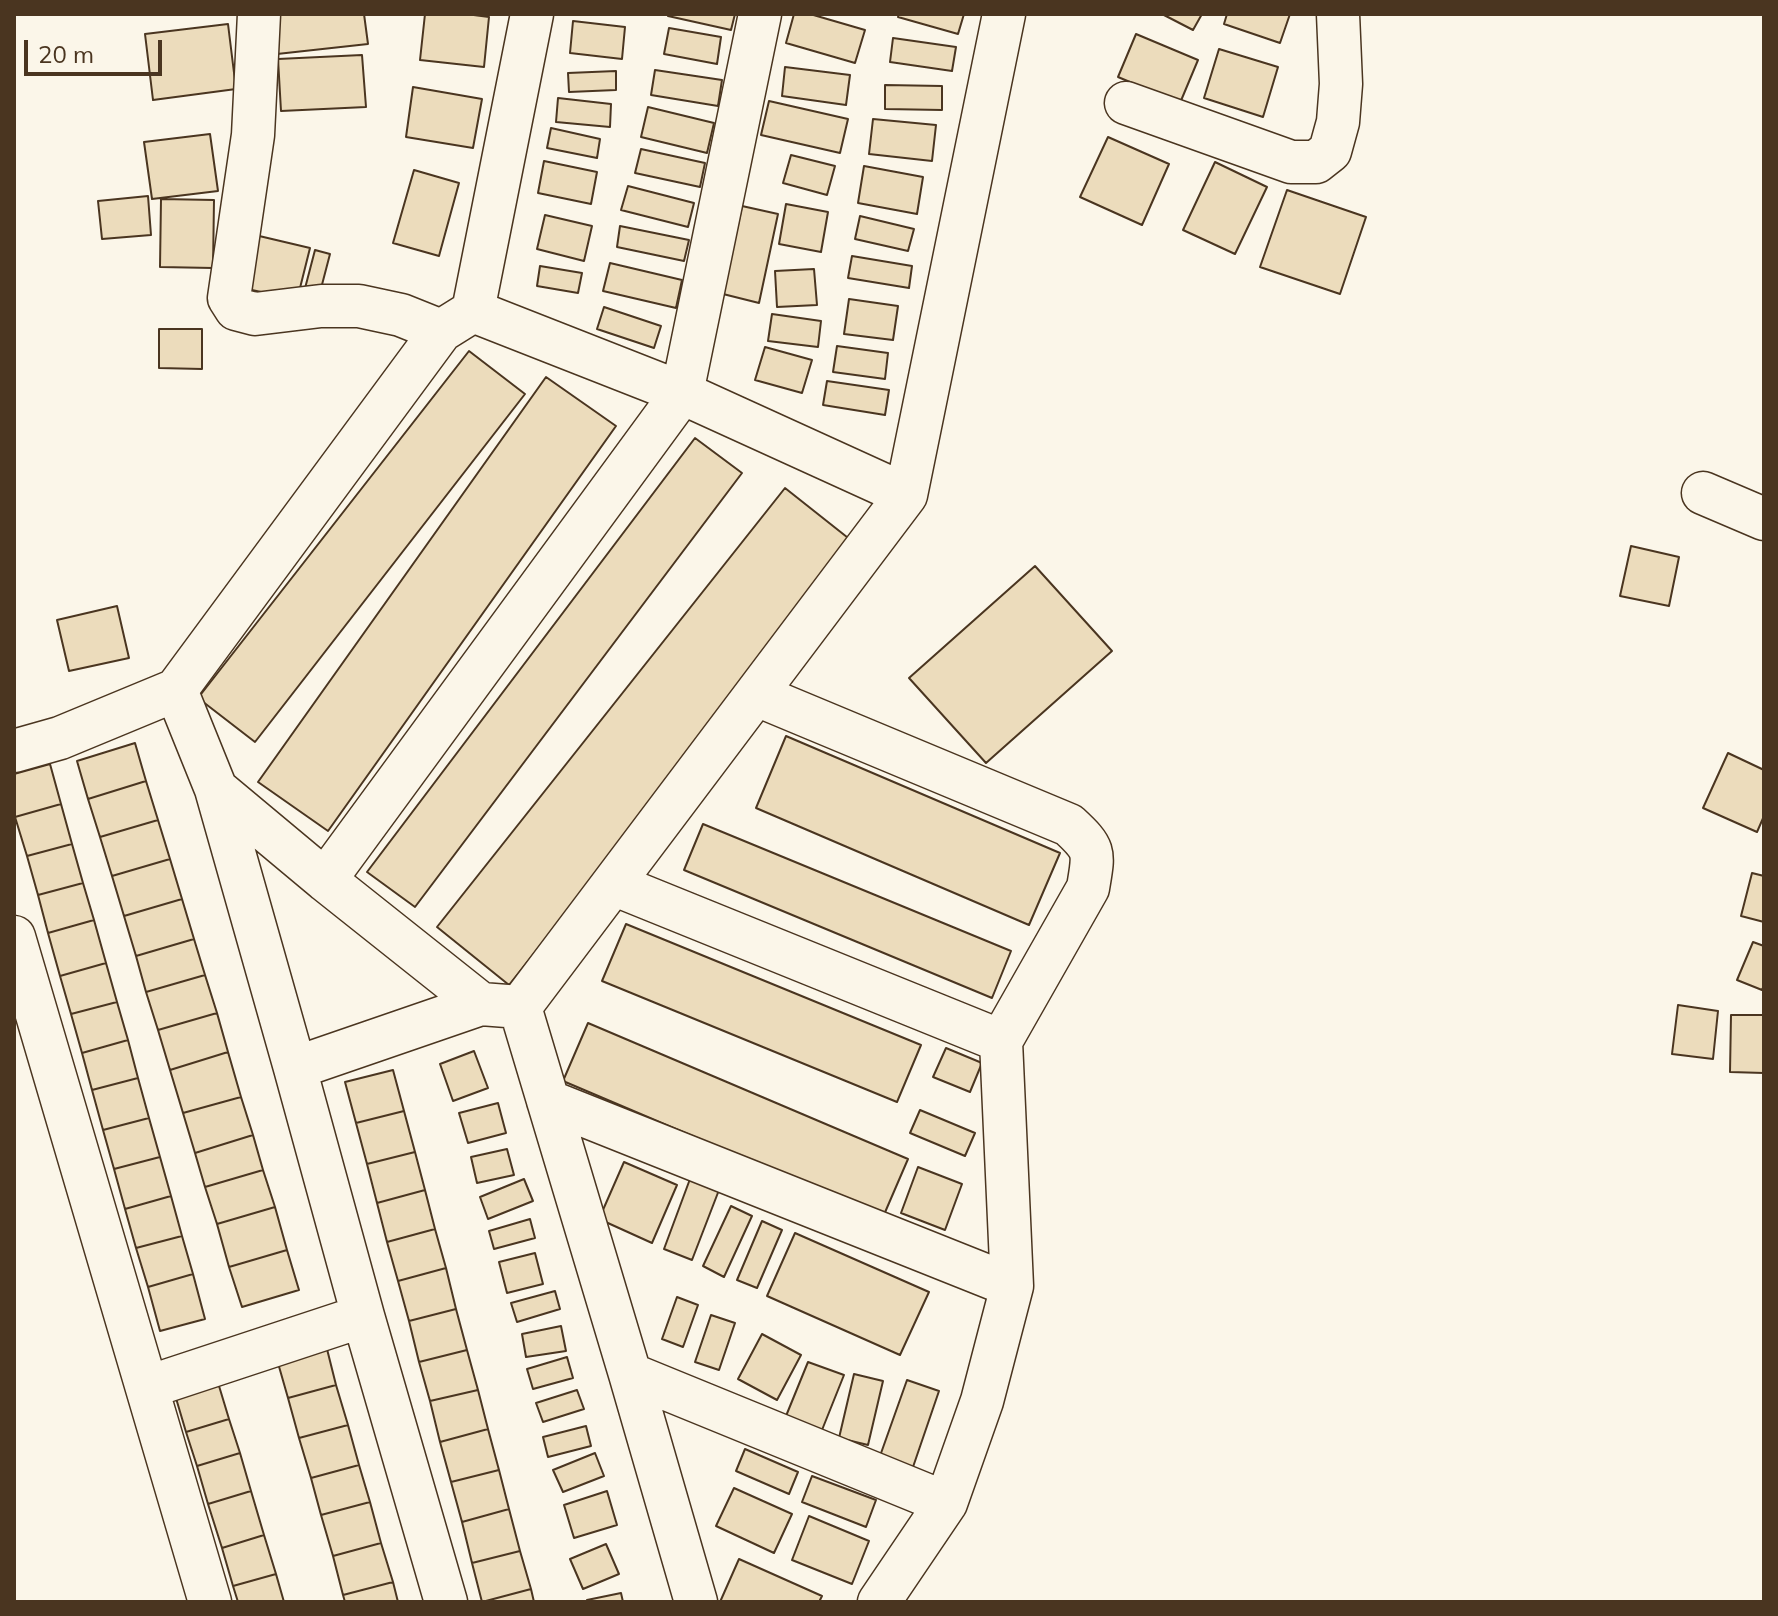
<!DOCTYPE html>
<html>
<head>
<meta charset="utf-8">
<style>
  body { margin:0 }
  #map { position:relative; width:1778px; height:1616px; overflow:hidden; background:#fbf6e9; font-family:Mulish,sans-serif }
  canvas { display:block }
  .frame { position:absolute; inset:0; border:16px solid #4a3520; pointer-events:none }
  .scale { position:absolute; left:24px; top:40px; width:138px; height:36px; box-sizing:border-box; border:4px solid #4a3520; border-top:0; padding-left:10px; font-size:24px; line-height:28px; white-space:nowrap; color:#4a3520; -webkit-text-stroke:6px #fbf6e9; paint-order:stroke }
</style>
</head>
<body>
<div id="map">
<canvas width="1778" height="1616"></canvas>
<div class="frame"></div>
<div class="scale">20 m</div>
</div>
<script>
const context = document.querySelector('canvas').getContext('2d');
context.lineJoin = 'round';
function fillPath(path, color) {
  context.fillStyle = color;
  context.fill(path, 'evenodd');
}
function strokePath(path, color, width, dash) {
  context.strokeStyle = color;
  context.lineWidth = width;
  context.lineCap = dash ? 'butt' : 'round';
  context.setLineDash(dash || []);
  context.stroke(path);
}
const building = new Path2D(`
  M 272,14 L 364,14 L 368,44 L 277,54 Z
  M 425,14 L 466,14 L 489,17 L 484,67 L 420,60 Z
  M 668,14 L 735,14 L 731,30 L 668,16 Z
  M 794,14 L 810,14 L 865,30 L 855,63 L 786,43 Z
  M 899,14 L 964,14 L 958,34 L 898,17 Z
  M 1162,14 L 1202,14 L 1193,30 Z
  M 1227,14 L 1290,14 L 1280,43 L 1224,24 Z
  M 573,21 L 625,27 L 622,59 L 570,53 Z
  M 228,24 L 236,89 L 153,100 L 145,34 Z
  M 669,28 L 721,37 L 717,64 L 664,54 Z
  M 1136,34 L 1198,60 L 1180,103 L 1118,77 Z
  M 893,38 L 956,47 L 952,71 L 890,62 Z
  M 1219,49 L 1278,67 L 1263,117 L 1204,98 Z
  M 362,55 L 366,107 L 281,111 L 278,59 Z
  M 785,67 L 850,75 L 846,105 L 782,96 Z
  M 655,70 L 722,80 L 718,106 L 651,95 Z
  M 616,71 L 616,90 L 569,92 L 568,73 Z
  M 885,85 L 942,86 L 942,110 L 885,109 Z
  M 413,87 L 482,99 L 473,148 L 406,137 Z
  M 558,98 L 611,104 L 610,127 L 556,122 Z
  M 769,101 L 848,119 L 840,153 L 761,135 Z
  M 648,107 L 714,123 L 707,153 L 641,137 Z
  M 873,119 L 936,125 L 932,161 L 869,154 Z
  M 551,128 L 600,139 L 597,158 L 547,148 Z
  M 210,134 L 218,191 L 152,199 L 144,142 Z
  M 1108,137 L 1169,164 L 1142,225 L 1080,197 Z
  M 641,149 L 705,163 L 700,187 L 635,173 Z
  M 791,155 L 835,166 L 827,195 L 783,183 Z
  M 544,161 L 597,172 L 591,204 L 538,193 Z
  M 1215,162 L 1267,187 L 1235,254 L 1183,230 Z
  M 864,166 L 923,177 L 917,214 L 858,203 Z
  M 414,170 L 459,183 L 439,256 L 393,243 Z
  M 628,186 L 694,203 L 688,227 L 621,210 Z
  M 1287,190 L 1366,217 L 1340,294 L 1260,267 Z
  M 148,196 L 151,235 L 102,239 L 98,201 Z
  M 161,199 L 214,200 L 213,268 L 160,267 Z
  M 786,204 L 828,212 L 821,252 L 779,244 Z
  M 742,206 L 778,214 L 759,303 L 723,294 Z
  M 545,215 L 592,226 L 584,261 L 537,249 Z
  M 860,216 L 914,229 L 908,251 L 855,239 Z
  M 620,226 L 689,240 L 684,261 L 617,247 Z
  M 255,235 L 310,248 L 297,300 L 243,288 Z
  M 315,250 L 330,254 L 318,300 L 303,296 Z
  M 852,256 L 912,266 L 909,288 L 848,278 Z
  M 610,263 L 682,280 L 676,308 L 603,291 Z
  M 540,266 L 582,273 L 578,293 L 537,286 Z
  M 814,269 L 817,305 L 777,307 L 775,271 Z
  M 849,299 L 898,306 L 893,340 L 844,334 Z
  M 604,307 L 661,326 L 654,348 L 597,329 Z
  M 772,314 L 821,321 L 818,347 L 768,341 Z
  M 159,329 L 202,329 L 202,369 L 159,368 Z
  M 837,346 L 888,353 L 885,379 L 833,372 Z
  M 765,347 L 812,360 L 802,393 L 755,380 Z
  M 469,351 L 525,394 L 255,742 L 198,698 Z
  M 546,377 L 616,426 L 328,831 L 258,782 Z
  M 827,381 L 889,390 L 885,415 L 823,405 Z
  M 695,438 L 742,473 L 415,907 L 367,872 Z
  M 785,488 L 857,545 L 509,985 L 437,927 Z
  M 1631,546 L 1679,557 L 1669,606 L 1620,596 Z
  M 1035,566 L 1112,651 L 986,763 L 909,678 Z
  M 117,606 L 129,658 L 69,671 L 57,620 Z
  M 786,736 L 1060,853 L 1029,925 L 756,808 Z
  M 135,743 L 146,781 L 88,799 L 77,761 Z
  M 1728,753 L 1764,770 L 1764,816 L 1757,832 L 1703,808 Z
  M 50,764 L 61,804 L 15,817 L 14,774 Z
  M 146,781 L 158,820 L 100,837 L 88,799 Z
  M 61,804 L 72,844 L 27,856 L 15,817 Z
  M 158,820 L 170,859 L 112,876 L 100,837 Z
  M 703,824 L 1011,951 L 992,998 L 684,870 Z
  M 72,844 L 83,883 L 38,895 L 27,856 Z
  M 170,859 L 182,899 L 124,916 L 112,876 Z
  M 1752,873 L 1764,876 L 1764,922 L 1741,916 Z
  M 83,883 L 94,920 L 48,933 L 38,895 Z
  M 182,899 L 194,939 L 136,956 L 124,916 Z
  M 94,920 L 106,963 L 60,976 L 48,933 Z
  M 626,924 L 921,1045 L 897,1102 L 602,981 Z
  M 194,939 L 205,975 L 146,992 L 136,956 Z
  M 1753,942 L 1764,946 L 1764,985 L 1762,990 L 1737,980 Z
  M 106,963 L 117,1002 L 71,1014 L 60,976 Z
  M 205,975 L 217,1013 L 158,1030 L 146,992 Z
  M 117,1002 L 128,1040 L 82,1053 L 71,1014 Z
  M 1678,1005 L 1718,1011 L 1713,1059 L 1672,1054 Z
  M 217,1013 L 228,1052 L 170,1070 L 158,1030 Z
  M 1731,1015 L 1764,1015 L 1764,1073 L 1730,1072 Z
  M 588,1023 L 908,1159 L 883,1217 L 563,1081 Z
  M 128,1040 L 138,1078 L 92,1090 L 82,1053 Z
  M 946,1048 L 982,1063 L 970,1092 L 933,1077 Z
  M 474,1051 L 488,1088 L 453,1101 L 440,1064 Z
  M 228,1052 L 241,1097 L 183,1113 L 170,1070 Z
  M 393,1070 L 404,1111 L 356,1123 L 345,1082 Z
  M 138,1078 L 149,1118 L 103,1130 L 92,1090 Z
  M 241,1097 L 253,1135 L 195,1153 L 183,1113 Z
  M 498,1103 L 506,1133 L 468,1143 L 459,1113 Z
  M 920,1110 L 975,1133 L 965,1156 L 910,1133 Z
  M 404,1111 L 415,1152 L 367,1164 L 356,1123 Z
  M 149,1118 L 160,1157 L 114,1169 L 103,1130 Z
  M 253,1135 L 263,1170 L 205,1187 L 195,1153 Z
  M 507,1149 L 514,1175 L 477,1183 L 471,1157 Z
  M 415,1152 L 425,1190 L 377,1203 L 367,1164 Z
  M 160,1157 L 171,1196 L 125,1209 L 114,1169 Z
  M 624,1162 L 677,1185 L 652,1243 L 599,1219 Z
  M 918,1167 L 962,1184 L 945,1230 L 901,1213 Z
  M 263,1170 L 275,1207 L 217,1224 L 205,1187 Z
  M 524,1179 L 533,1201 L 488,1219 L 480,1197 Z
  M 690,1179 L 719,1190 L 692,1260 L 664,1249 Z
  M 425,1190 L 435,1229 L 387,1242 L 377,1203 Z
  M 171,1196 L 182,1236 L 136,1248 L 125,1209 Z
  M 731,1206 L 752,1216 L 724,1277 L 703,1266 Z
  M 275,1207 L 287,1250 L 229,1267 L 217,1224 Z
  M 530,1219 L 535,1238 L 494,1249 L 489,1231 Z
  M 762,1221 L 782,1230 L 757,1288 L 737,1280 Z
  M 435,1229 L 446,1268 L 398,1281 L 387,1242 Z
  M 795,1233 L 929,1292 L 900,1355 L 767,1296 Z
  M 182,1236 L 193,1274 L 148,1287 L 136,1248 Z
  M 287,1250 L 299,1290 L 242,1307 L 229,1267 Z
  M 535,1253 L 543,1284 L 507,1293 L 499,1262 Z
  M 446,1268 L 456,1309 L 409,1321 L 398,1281 Z
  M 193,1274 L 205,1319 L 160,1331 L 148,1287 Z
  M 555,1291 L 560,1309 L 517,1322 L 511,1303 Z
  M 677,1297 L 698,1305 L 683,1347 L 662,1339 Z
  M 456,1309 L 467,1350 L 419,1362 L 409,1321 Z
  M 711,1315 L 735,1323 L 719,1370 L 695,1362 Z
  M 561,1326 L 566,1351 L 526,1357 L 522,1334 Z
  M 762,1334 L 801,1355 L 777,1400 L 738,1379 Z
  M 327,1349 L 336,1385 L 288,1398 L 278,1363 Z
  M 467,1350 L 478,1390 L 430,1401 L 419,1362 Z
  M 567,1357 L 573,1378 L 533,1389 L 527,1369 Z
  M 808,1362 L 844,1375 L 822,1430 L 786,1416 Z
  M 854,1374 L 883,1381 L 868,1445 L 839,1438 Z
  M 216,1376 L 229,1419 L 186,1432 L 173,1388 Z
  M 907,1380 L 939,1391 L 913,1467 L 880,1456 Z
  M 336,1385 L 348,1425 L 299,1438 L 288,1398 Z
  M 478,1390 L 488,1429 L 440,1442 L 430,1401 Z
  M 577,1390 L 584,1409 L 543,1422 L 536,1403 Z
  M 229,1419 L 240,1453 L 197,1466 L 186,1432 Z
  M 348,1425 L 359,1465 L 311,1478 L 299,1438 Z
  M 586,1426 L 591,1446 L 548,1457 L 543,1437 Z
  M 488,1429 L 499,1470 L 451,1482 L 440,1442 Z
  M 745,1449 L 798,1472 L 789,1494 L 736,1471 Z
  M 240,1453 L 251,1491 L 208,1504 L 197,1466 Z
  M 595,1453 L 604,1476 L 563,1492 L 553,1470 Z
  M 359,1465 L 370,1502 L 321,1515 L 311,1478 Z
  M 499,1470 L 509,1509 L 462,1522 L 451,1482 Z
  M 812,1476 L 876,1500 L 866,1527 L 802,1502 Z
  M 734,1488 L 792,1514 L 774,1553 L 716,1526 Z
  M 251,1491 L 264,1535 L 222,1548 L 208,1504 Z
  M 607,1491 L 617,1525 L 574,1538 L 564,1505 Z
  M 370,1502 L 381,1543 L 333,1556 L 321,1515 Z
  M 509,1509 L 520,1551 L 472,1563 L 462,1522 Z
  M 809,1516 L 869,1541 L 852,1584 L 792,1560 Z
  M 264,1535 L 276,1574 L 233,1586 L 222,1548 Z
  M 381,1543 L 393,1582 L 343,1595 L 333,1556 Z
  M 606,1544 L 619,1574 L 583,1589 L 570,1559 Z
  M 520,1551 L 531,1589 L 482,1602 L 472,1563 Z
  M 739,1559 L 822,1596 L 819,1602 L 720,1602 Z
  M 276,1574 L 284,1602 L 238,1602 L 233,1586 Z
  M 393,1582 L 398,1602 L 345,1602 L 343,1595 Z
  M 531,1589 L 534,1602 L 482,1602 Z
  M 621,1593 L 623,1602 L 587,1602 L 587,1600 Z`);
const minor = new Path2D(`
  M 259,14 L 253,135 L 229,298 L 236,309 L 255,314 L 321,306 L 359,306 L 401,315 L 441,331
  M 1126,103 L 1291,162 L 1316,162 L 1330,151 L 1338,122 L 1341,84 L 1338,14
  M 473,311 L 532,14
  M 1703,493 L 1764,519
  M 176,690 L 216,789 L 295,1068 L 363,1316 L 446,1602
  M 757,695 L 1069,825 C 1096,850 1094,852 1088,888 L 1001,1041 L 1012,1286 L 982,1401 L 946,1503 L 879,1602
  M 14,751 L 60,738 L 176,690 L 441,331 L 473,311 L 682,393 L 906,495
  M 216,789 L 325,880 L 481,1004
  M 325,880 L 682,393 L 760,14
  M 613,884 L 1001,1041
  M 14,937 L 210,1602
  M 520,1007 L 630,1374 L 696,1602
  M 295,1068 L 481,1004 L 520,1007 L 906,495 L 1004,14
  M 548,1101 L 1012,1286
  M 630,1374 L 946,1503
  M 148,1387 L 363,1316`);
fillPath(building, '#ecdcbc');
strokePath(building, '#4a3520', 2);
strokePath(minor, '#4a3520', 45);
strokePath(minor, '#fbf6e9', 42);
</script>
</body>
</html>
